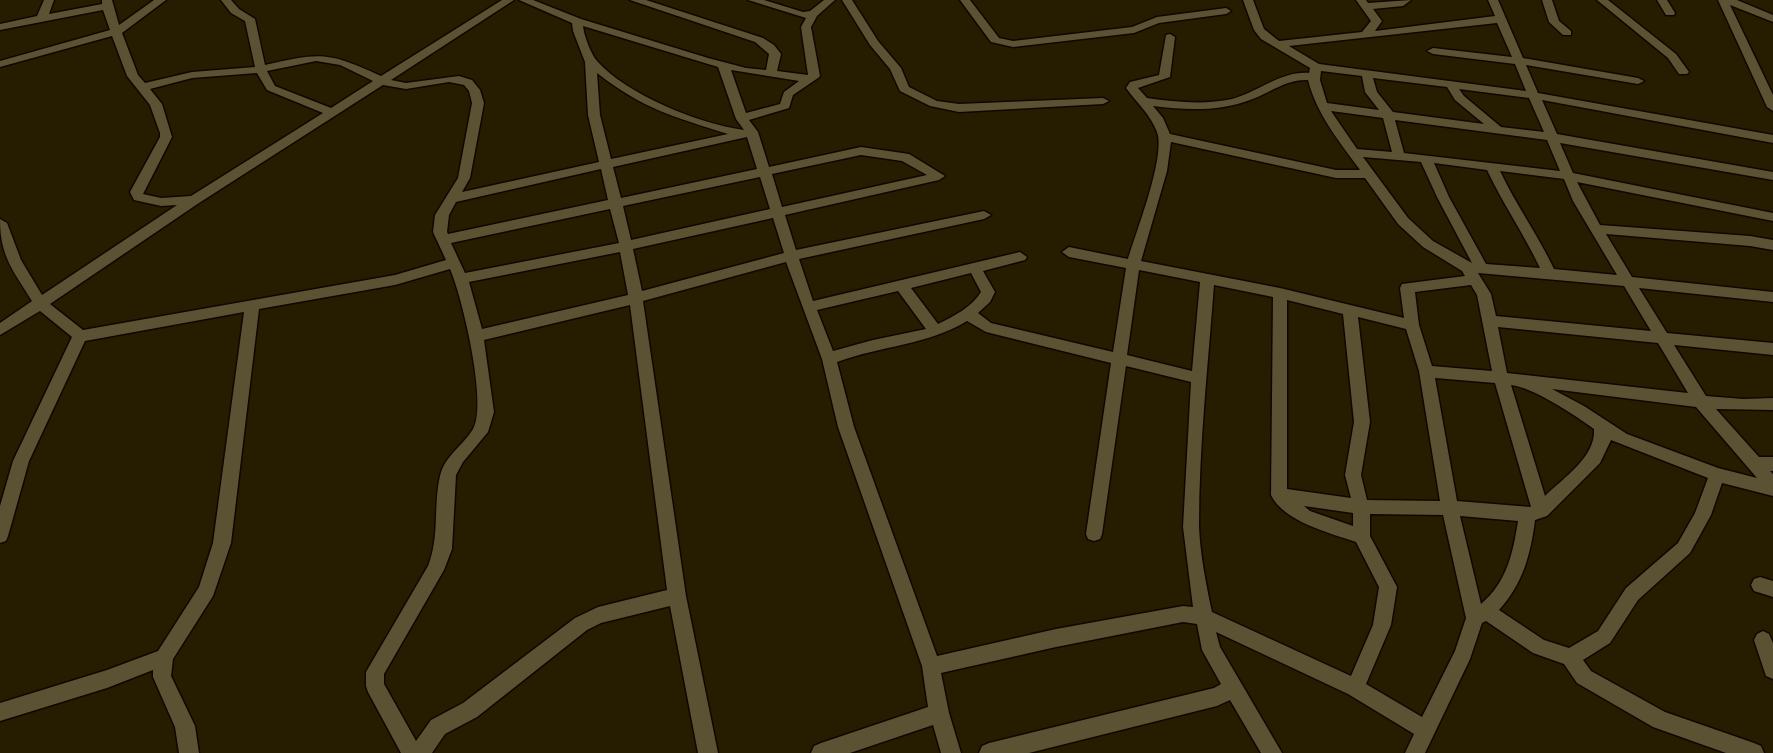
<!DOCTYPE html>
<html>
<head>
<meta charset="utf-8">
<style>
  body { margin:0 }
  canvas { display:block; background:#261d01 }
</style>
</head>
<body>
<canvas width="1773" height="753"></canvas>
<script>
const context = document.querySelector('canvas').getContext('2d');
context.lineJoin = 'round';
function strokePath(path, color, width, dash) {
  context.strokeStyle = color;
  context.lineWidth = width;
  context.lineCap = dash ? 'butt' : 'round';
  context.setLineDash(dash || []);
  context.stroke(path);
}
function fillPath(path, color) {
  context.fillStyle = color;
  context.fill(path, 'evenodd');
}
const minor = new Path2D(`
  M 44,0 L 54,0 L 49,14 L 102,4 L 102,0 L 112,0 L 119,25 L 154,0 L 166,0 L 122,33 L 138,75 L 145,83 L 192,72 L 255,67 L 245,21 L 231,13 L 221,0 L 231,0 L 239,9 L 255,19 L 265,65 C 322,52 328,52 381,76 L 502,0 L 514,0 L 391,80 L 406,83 L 459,76 L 472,80 L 480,90 L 484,103 L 470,178 L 462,192 L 599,162 L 588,115 L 585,62 L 573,31 L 572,23 L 519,0 L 533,0 L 581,19 L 708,58 L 746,68 L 766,70 L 769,54 L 755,42 L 630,0 L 646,0 L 763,38 L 774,45 L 781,54 L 777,71 L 808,75 L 801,27 L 806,18 L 748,0 L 764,0 L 803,12 L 810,11 L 824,0 L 835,0 L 817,16 L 811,27 L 820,76 L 818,78 L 793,95 L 789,108 L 749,120 L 758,132 L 769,167 L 861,147 L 909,154 L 945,176 L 939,180 L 785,215 L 796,250 L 984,211 L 991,215 L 984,219 L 799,259 L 813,301 L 1020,252 L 1027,257 L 1025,260 L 983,271 L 995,292 L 990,302 L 978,313 L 991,323 L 1113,352 L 1126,268 L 1069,257 L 1062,252 L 1069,247 L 1128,259 C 1136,232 1166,156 1157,132 C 1150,114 1137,103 1126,88 L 1130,82 L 1159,75 L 1166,35 L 1170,34 L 1175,37 L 1170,77 L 1138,88 L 1147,98 C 1174,102 1205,105 1232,99 C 1259,92 1280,71 1309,73 L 1310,68 L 1261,39 L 1254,30 L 1243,0 L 1253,0 L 1264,29 L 1279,41 L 1362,32 L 1371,21 L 1356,0 L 1366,0 L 1368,3 L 1411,0 L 1403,6 L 1373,9 L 1382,21 L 1375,31 L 1495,16 L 1488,0 L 1498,0 L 1523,58 L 1638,78 L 1644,81 L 1638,84 L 1526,65 L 1538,93 L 1773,135 L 1773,143 L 1542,100 L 1557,134 L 1773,172 L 1773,180 L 1560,143 L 1573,173 L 1773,213 L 1773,221 L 1577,182 L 1600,225 L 1750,236 L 1773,240 L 1773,250 L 1750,246 L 1606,234 L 1632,277 L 1773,292 L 1773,302 L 1639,288 L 1667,333 L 1773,343 L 1773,355 L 1674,345 L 1706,396 L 1743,399 L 1773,398 L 1773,410 L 1716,409 L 1759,457 L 1773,457 L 1773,471 L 1770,471 L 1773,474 L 1773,496 L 1722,483 L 1711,515 L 1690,553 L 1638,600 L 1610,643 L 1583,660 L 1591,671 L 1665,712 L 1754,743 L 1761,746 L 1764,753 L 1726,753 L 1653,727 L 1577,683 L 1564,664 L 1533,653 L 1486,621 L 1482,623 L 1470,659 L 1425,753 L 1405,753 L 1414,734 L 1348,694 L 1216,632 L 1220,647 L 1282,753 L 1261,753 L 1230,700 L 1217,706 L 1029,753 L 979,753 L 982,746 L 989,743 L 1214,688 L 1221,684 L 1202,650 L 1197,624 L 1183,622 L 1056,647 L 941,673 L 949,713 L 961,753 L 941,753 L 933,725 L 850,753 L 811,753 L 814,746 L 821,743 L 928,707 L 922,666 L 838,427 L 822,359 L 786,262 L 643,301 L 686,596 L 718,753 L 698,753 L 670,606 L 601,623 L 587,630 L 477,717 L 445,734 L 432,753 L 401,753 L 368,692 L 366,686 L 366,672 L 428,566 C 440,536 433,506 440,476 C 445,455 463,446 473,429 C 488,405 462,296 450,269 L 395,285 L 259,309 L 231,543 L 213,596 L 173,659 L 171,676 L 195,726 L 199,753 L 179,753 L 175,727 L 153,677 L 153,670 L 107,688 L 0,721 L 0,703 L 107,670 L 158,651 L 199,587 L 213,543 L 244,312 L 85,341 L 29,461 L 8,536 L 6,541 L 0,543 L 0,506 L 13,461 L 72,337 L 40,311 L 0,335 L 0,323 L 32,301 C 13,270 0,257 0,219 L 7,223 L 21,260 L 42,295 L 177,205 L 161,206 L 134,200 L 130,192 L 160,137 L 160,133 L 150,105 L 127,76 L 112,36 L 0,67 L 0,61 L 110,30 L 103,10 L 0,30 L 0,24 L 37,16 ZM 1497,23 L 1512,57 L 1433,48 L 1427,51 L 1433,54 L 1515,64 L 1526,91 L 1319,64 L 1289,46 ZM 583,26 L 718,67 L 736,119 L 744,130 C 700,124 627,95 597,61 C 591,54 584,36 583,26 ZM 316,61 L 340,65 L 373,81 L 331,108 L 275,86 L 267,71 ZM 731,70 L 799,81 L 784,92 L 780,104 L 746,113 ZM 1321,71 L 1362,76 L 1365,92 L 1379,110 L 1327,103 L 1320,80 ZM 257,73 L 267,90 L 323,113 L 191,196 L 161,198 L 143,194 L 172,137 L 162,104 L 150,89 L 192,78 ZM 597,73 C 643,109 674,117 728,134 L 611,159 L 600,115 ZM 1373,78 L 1447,87 L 1455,100 L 1484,124 L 1393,112 L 1377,92 ZM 1308,80 C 1317,115 1339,141 1360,170 L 1336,170 L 1170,134 L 1163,118 L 1153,106 C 1185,110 1219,112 1250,100 C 1270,93 1286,79 1308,80 ZM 449,82 L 464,85 L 469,91 L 472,103 L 458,178 L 435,215 L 433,232 L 446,260 L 395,275 L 83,330 L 50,304 L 199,203 L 383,85 L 406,89 ZM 1459,89 L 1529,98 L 1544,132 L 1501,127 L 1464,96 ZM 1331,111 L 1383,118 L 1392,152 L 1357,149 ZM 1395,120 L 1547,140 L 1560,171 L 1404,153 ZM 747,137 L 757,169 L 621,198 L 613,167 ZM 1171,142 L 1336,178 L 1365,178 L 1398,224 L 1423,247 L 1462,271 L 1465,276 L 1402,284 L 1400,288 L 1404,318 L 1280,288 L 1141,261 L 1167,171 ZM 861,155 L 902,161 L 927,175 L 782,207 L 772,174 ZM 1363,157 L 1421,162 L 1437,197 L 1472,263 L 1433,241 L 1408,218 ZM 1434,163 L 1487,170 C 1503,204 1524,234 1540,268 L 1486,264 L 1449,197 ZM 601,169 L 608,200 L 448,234 L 447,232 L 449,215 L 456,202 ZM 1500,171 L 1564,179 L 1573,201 L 1617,275 L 1554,269 C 1538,235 1516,205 1500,171 ZM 760,177 L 770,209 L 631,240 L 623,206 ZM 610,209 L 619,243 L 465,273 L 451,243 ZM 773,218 L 784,253 L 642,291 L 633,249 ZM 620,252 L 628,295 L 482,329 L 469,282 ZM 1139,270 L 1200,282 L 1192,371 L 1127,355 ZM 971,273 L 981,292 C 972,307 954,316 938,324 L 911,288 ZM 1478,273 L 1624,286 L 1651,331 L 1496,316 L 1491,294 ZM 1214,285 L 1273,297 L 1271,495 C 1284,522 1330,533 1356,542 L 1379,587 L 1373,625 L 1351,676 L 1212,612 C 1206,584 1200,554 1199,526 C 1199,446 1208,365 1214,285 ZM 1471,285 L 1477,295 L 1492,371 L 1432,366 L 1419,325 L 1415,292 ZM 898,291 L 926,329 L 873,340 L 833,351 L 817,310 ZM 1287,300 L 1343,314 L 1354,422 L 1345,475 L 1351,498 L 1287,489 ZM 630,305 L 667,590 L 598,607 L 575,618 L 463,703 L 431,720 L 416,741 L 384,684 L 384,674 L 444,570 L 452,549 L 456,475 L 463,462 L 488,432 L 494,412 L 484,340 ZM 1358,317 L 1406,329 L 1419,371 L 1440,501 L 1367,500 L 1361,475 L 1370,422 ZM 967,321 L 986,332 L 1111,363 L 1086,534 L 1088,539 L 1094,541 L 1100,539 L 1102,534 L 1126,366 L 1191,382 L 1183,527 L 1193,607 L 1183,606 L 1056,629 L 937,656 L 854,427 L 837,362 C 880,346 928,345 967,321 ZM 1498,327 L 1658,343 L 1688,393 L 1507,373 ZM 1435,378 L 1495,383 L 1531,507 L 1457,501 ZM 1511,385 C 1532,387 1575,415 1594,429 C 1596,457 1563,478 1545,496 ZM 1552,389 L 1696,407 L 1757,478 L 1718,468 L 1627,434 L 1584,406 ZM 1611,440 L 1708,478 L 1695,513 L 1678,543 L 1626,588 L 1598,631 L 1569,648 L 1544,640 L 1499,610 C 1523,584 1531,553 1535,520 L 1547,516 L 1600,463 ZM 1304,506 L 1353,513 L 1353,526 L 1310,511 ZM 1370,514 L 1443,515 L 1466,618 L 1455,651 L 1422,717 L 1366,684 L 1391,625 L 1397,587 L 1370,536 ZM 1460,516 L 1518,521 C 1513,553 1507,582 1481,604 Z
  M 842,0 L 852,0 L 878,41 L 901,68 L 909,87 L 937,101 L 959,104 L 1103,98 L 1109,101 L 1103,104 L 959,112 L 930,106 L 900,91 L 890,69 L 870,45 Z
  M 960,0 L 970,0 L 999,38 L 1013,41 L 1132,27 L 1157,17 L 1226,8 L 1231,11 L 1226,14 L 1159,23 L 1134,33 L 1013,47 L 991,42 Z
  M 1542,0 L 1552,0 L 1559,21 L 1571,31 L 1571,35 L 1563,35 L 1549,22 Z
  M 1597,0 L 1608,0 L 1676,54 L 1689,72 L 1687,74 L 1679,74 L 1668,58 Z
  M 1657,0 L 1667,0 L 1675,13 L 1674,15 L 1666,15 Z
  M 1718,0 L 1737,0 L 1773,15 L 1773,22 L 1730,5 L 1773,95 L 1773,111 L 1767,107 Z
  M 1760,577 L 1773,581 L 1773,597 L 1754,591 L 1751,585 L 1754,579 Z
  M 1763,631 L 1769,634 L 1773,643 L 1773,679 L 1766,676 L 1754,640 L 1757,634 Z`);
strokePath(minor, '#0f0700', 3);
fillPath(minor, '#5b5133');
</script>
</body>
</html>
